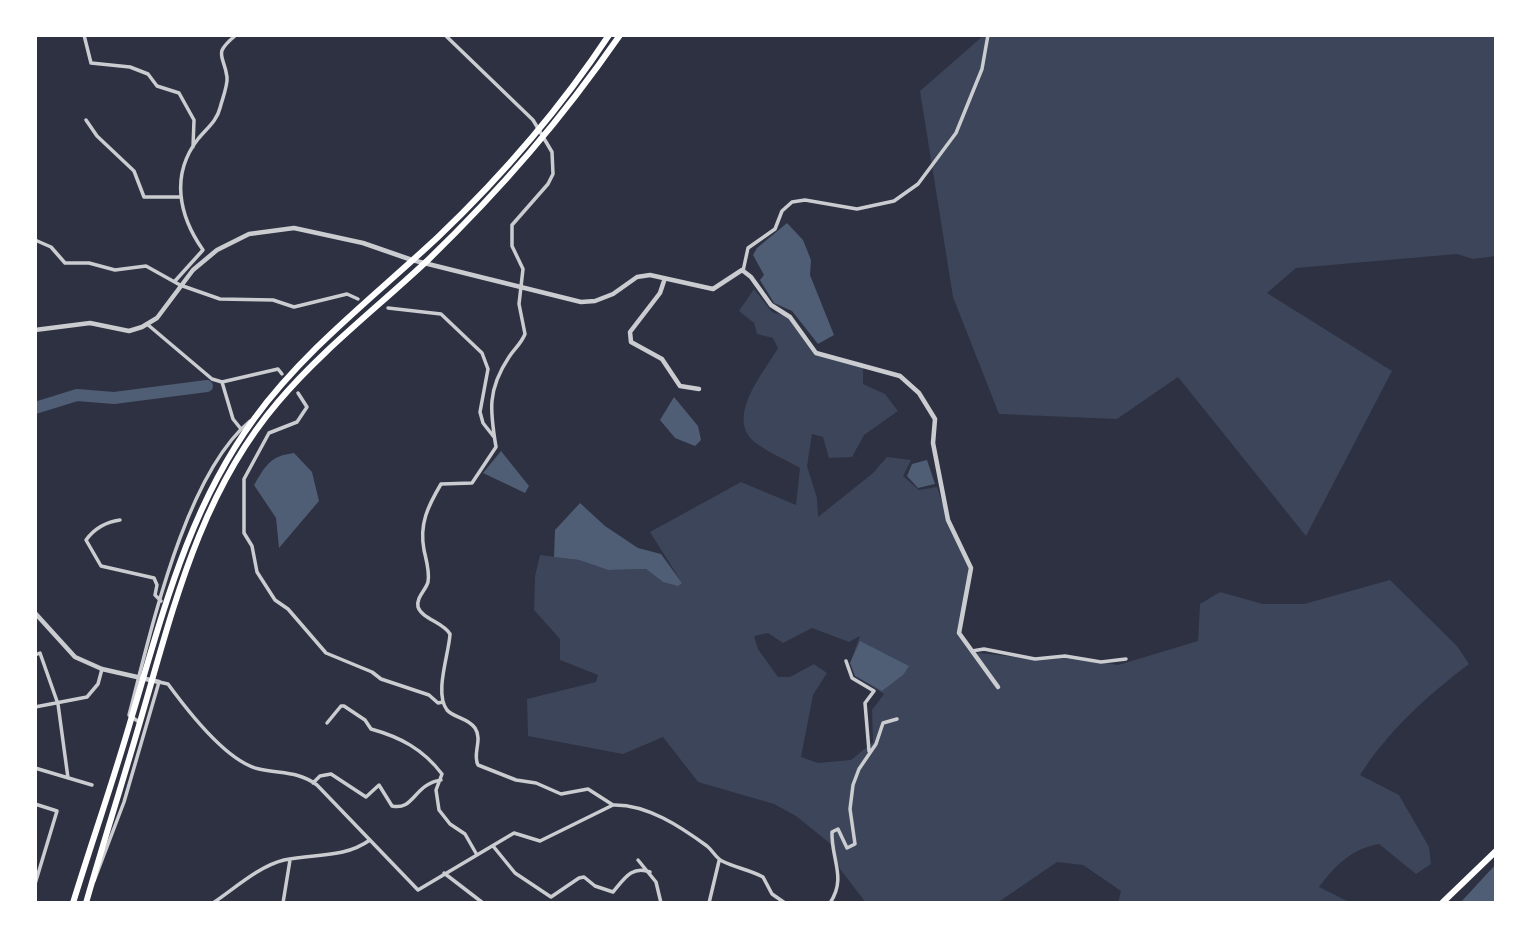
<!DOCTYPE html>
<html>
<head>
<meta charset="utf-8">
<style>
  body { margin:0 }
  #map { position:relative; width:1531px; height:938px; overflow:hidden; background:#2d3142; font-family:"PT Sans Narrow",sans-serif }
  canvas { display:block }
  .frame { position:absolute; inset:0; border:37px solid #fff; pointer-events:none }
</style>
</head>
<body>
<div id="map">
<canvas width="1531" height="938"></canvas>
<div class="frame"></div>
</div>
<script>
const context = document.querySelector('canvas').getContext('2d');
context.lineJoin = 'round';
function fillPath(path, color) {
  context.fillStyle = color;
  context.fill(path, 'evenodd');
}
function strokePath(path, color, width, dash) {
  context.strokeStyle = color;
  context.lineWidth = width;
  context.lineCap = dash ? 'butt' : 'round';
  context.setLineDash(dash || []);
  context.stroke(path);
}
const green = new Path2D(`
  M 984,35 L 1496,35 L 1496,256 L 1473,259 L 1457,254 L 1296,268 L 1267,293 L 1392,371 L 1306,536 L 1178,377 L 1117,419 L 999,414 L 953,297 L 920,91 Z
  M 754,289 L 772,312 L 790,317 L 816,352 L 863,363 L 863,384 L 885,394 L 898,411 L 864,435 L 852,457 L 829,458 L 823,437 L 812,434 L 807,466 L 817,498 L 818,517 L 873,473 L 887,457 L 911,460 L 903,476 L 919,490 L 937,487 L 948,520 L 968,559 L 972,577 L 959,633 L 970,652 L 1035,659 L 1065,656 L 1118,665 L 1198,641 L 1200,604 L 1220,592 L 1263,604 L 1304,604 L 1390,580 L 1457,646 L 1469,664 C 1427,696 1389,730 1360,775 L 1399,795 L 1429,847 L 1431,864 L 1416,874 L 1379,844 C 1351,849 1336,865 1319,887 L 1351,903 L 1118,903 L 1121,891 L 1083,865 L 1057,862 L 997,903 L 866,903 L 840,869 L 832,845 L 796,816 L 774,804 L 698,782 L 663,737 L 623,754 L 528,736 L 527,699 L 596,682 L 598,675 L 560,660 L 560,639 L 534,610 L 535,576 L 540,555 L 579,560 L 608,570 L 646,569 L 663,582 L 682,583 L 650,532 L 741,482 L 796,505 L 800,468 C 786,460 770,453 757,444 C 723,419 763,374 778,348 L 773,338 L 757,334 L 754,323 L 739,311 ZM 812,628 L 849,642 L 860,636 L 850,663 L 858,677 L 884,694 L 872,710 L 873,742 L 851,760 L 818,763 L 801,757 L 813,695 L 827,673 L 814,664 L 790,677 L 778,677 L 758,649 L 754,636 L 768,633 L 783,643 Z`);
const water = new Path2D(`
  M 787,223 L 803,240 L 811,260 L 810,275 L 834,335 L 818,344 L 792,311 L 774,303 L 760,280 L 764,275 L 753,255 L 757,248 Z
  M 674,397 L 698,426 L 701,440 L 695,446 L 675,438 L 660,420 Z
  M 501,451 L 529,486 L 525,493 L 483,473 Z
  M 294,453 L 312,472 L 319,501 L 279,548 L 276,518 L 254,485 C 266,465 270,456 294,453 Z
  M 927,460 L 935,484 L 918,488 L 907,476 L 912,464 Z
  M 580,503 L 605,526 L 638,548 L 661,554 L 682,583 L 678,586 L 663,582 L 646,569 L 608,570 L 579,560 L 554,557 L 555,530 Z
  M 860,641 L 909,666 L 903,675 L 882,691 L 855,676 L 850,663 Z
  M 1496,864 L 1496,903 L 1460,903 Z`);
const river = new Path2D(`
  M 35,408 L 77,395 L 114,398 L 207,386`);
const minor = new Path2D(`
  M 84,35 L 91,63 L 130,67 L 148,74 L 157,86 L 179,93 L 194,120 L 193,147
  M 445,35 L 533,120 L 552,152 L 553,174 L 548,184 L 512,225 L 512,246 L 523,269 L 519,304 L 525,334 C 521,344 514,349 509,357 C 487,390 490,411 496,447 L 472,483 L 441,484 C 428,506 419,524 424,550 C 426,559 430,572 428,582 C 426,590 416,597 418,607 C 422,619 443,622 450,634 C 449,654 434,693 447,710 C 454,718 468,718 475,728 C 483,740 472,754 478,765 L 516,780 L 536,783 L 561,794 L 588,789 L 613,805
  M 86,120 L 97,136 L 134,171 L 144,197 L 180,197
  M 35,240 L 51,247 L 65,263 L 89,263 L 115,270 L 146,266 L 180,285 L 220,299 L 273,300 L 294,307 L 347,294 L 358,299
  M 743,271 L 748,248 L 775,229 L 782,211 L 792,202 L 805,200 L 857,209 L 894,201 L 918,184 L 956,133 L 982,69 L 988,35
  M 175,281 L 203,250 C 179,216 170,175 198,139 C 206,129 217,121 220,108 C 222,100 228,85 227,77 C 224,54 212,55 236,35
  M 388,308 L 441,314 L 482,353 L 488,369 L 480,412 L 483,423 L 494,437
  M 147,324 L 212,379 L 222,382 L 278,369 L 282,374
  M 222,382 L 233,419 L 241,429
  M 298,393 L 307,407 L 297,422 L 269,433 L 244,479 L 244,533 L 252,546 L 257,572 L 275,600 L 288,609 L 326,653 L 372,672 L 381,679 L 429,695 L 438,703 L 443,702
  M 120,520 C 106,522 94,529 86,540 L 101,566 L 154,578 L 157,585 L 155,595 L 161,601
  M 972,651 L 984,649 L 1035,659 L 1065,656 L 1101,662 L 1126,659
  M 35,655 L 40,653 L 58,704 L 68,778
  M 846,661 L 852,678 L 874,691 L 865,703 L 869,751
  M 35,707 L 87,697 L 98,684 L 102,669
  M 139,722 L 129,715 C 151,632 184,476 250,421
  M 327,723 L 341,706 L 344,706 L 365,720 L 371,729 C 400,737 423,749 442,774 L 436,790 L 439,810 L 450,824 L 465,834 L 477,855
  M 35,768 L 92,785
  M 313,783 L 320,776 L 331,774 L 366,797 L 379,785 L 392,806 C 414,811 414,784 441,780
  M 35,804 L 57,811 L 35,884
  M 493,846 L 515,873 L 551,897 L 579,878 L 584,877 L 595,886 L 613,892 C 624,879 632,865 650,872
  M 638,860 L 656,882 L 661,903
  M 444,873 L 483,903
  M 94,881 L 124,802 L 159,682 L 168,684 C 187,710 227,762 259,769 C 281,774 298,771 317,785 L 418,890 L 514,833 L 540,841 L 613,805 C 647,804 681,827 707,846 C 713,851 716,858 722,861 C 736,868 750,870 763,877 L 772,894 L 785,903
  M 213,903 C 234,889 259,866 284,860 C 314,853 343,859 370,840
  M 283,903 L 290,860
  M 709,903 L 719,861
  M 830,903 C 847,878 831,859 832,832 L 838,829 L 847,848 L 855,844 L 850,809 L 853,785 L 859,769 L 876,744 L 883,723 L 897,719`);
const tertiary = new Path2D(`
  M 664,281 L 660,293 L 630,332 L 631,342 L 662,359 L 680,386 L 699,389
  M 35,330 L 90,323 L 129,331 L 142,327 L 157,318 L 193,270 L 217,250 L 249,234 L 294,228 L 363,243 L 412,260 L 581,302 L 595,301 L 613,294 L 637,277 L 650,275 L 713,289 L 742,270 L 751,277 L 771,305 L 790,317 L 816,353 L 900,376 L 919,393 L 935,419 L 933,443 L 948,520 L 971,568 L 959,633 L 998,687
  M 35,613 L 75,657 L 102,669 L 159,682`);
const trunk = new Path2D(`
  M 73,903 C 92,841 114,779 132,716 C 163,612 189,508 254,419 C 304,350 376,295 438,237 C 502,176 560,109 609,35
  M 86,903 C 104,840 124,778 142,715 C 174,605 201,492 278,402 C 322,350 378,307 428,260 C 502,188 561,120 620,35
  M 1442,903 L 1496,851`);
fillPath(green, '#3c4559');
fillPath(water, '#4f5d75');
strokePath(river, '#4f5d75', 12);
strokePath(minor, '#caccd0', 3.5);
strokePath(tertiary, '#caccd0', 4.5);
strokePath(trunk, '#fff', 6);
</script>
</body>
</html>
